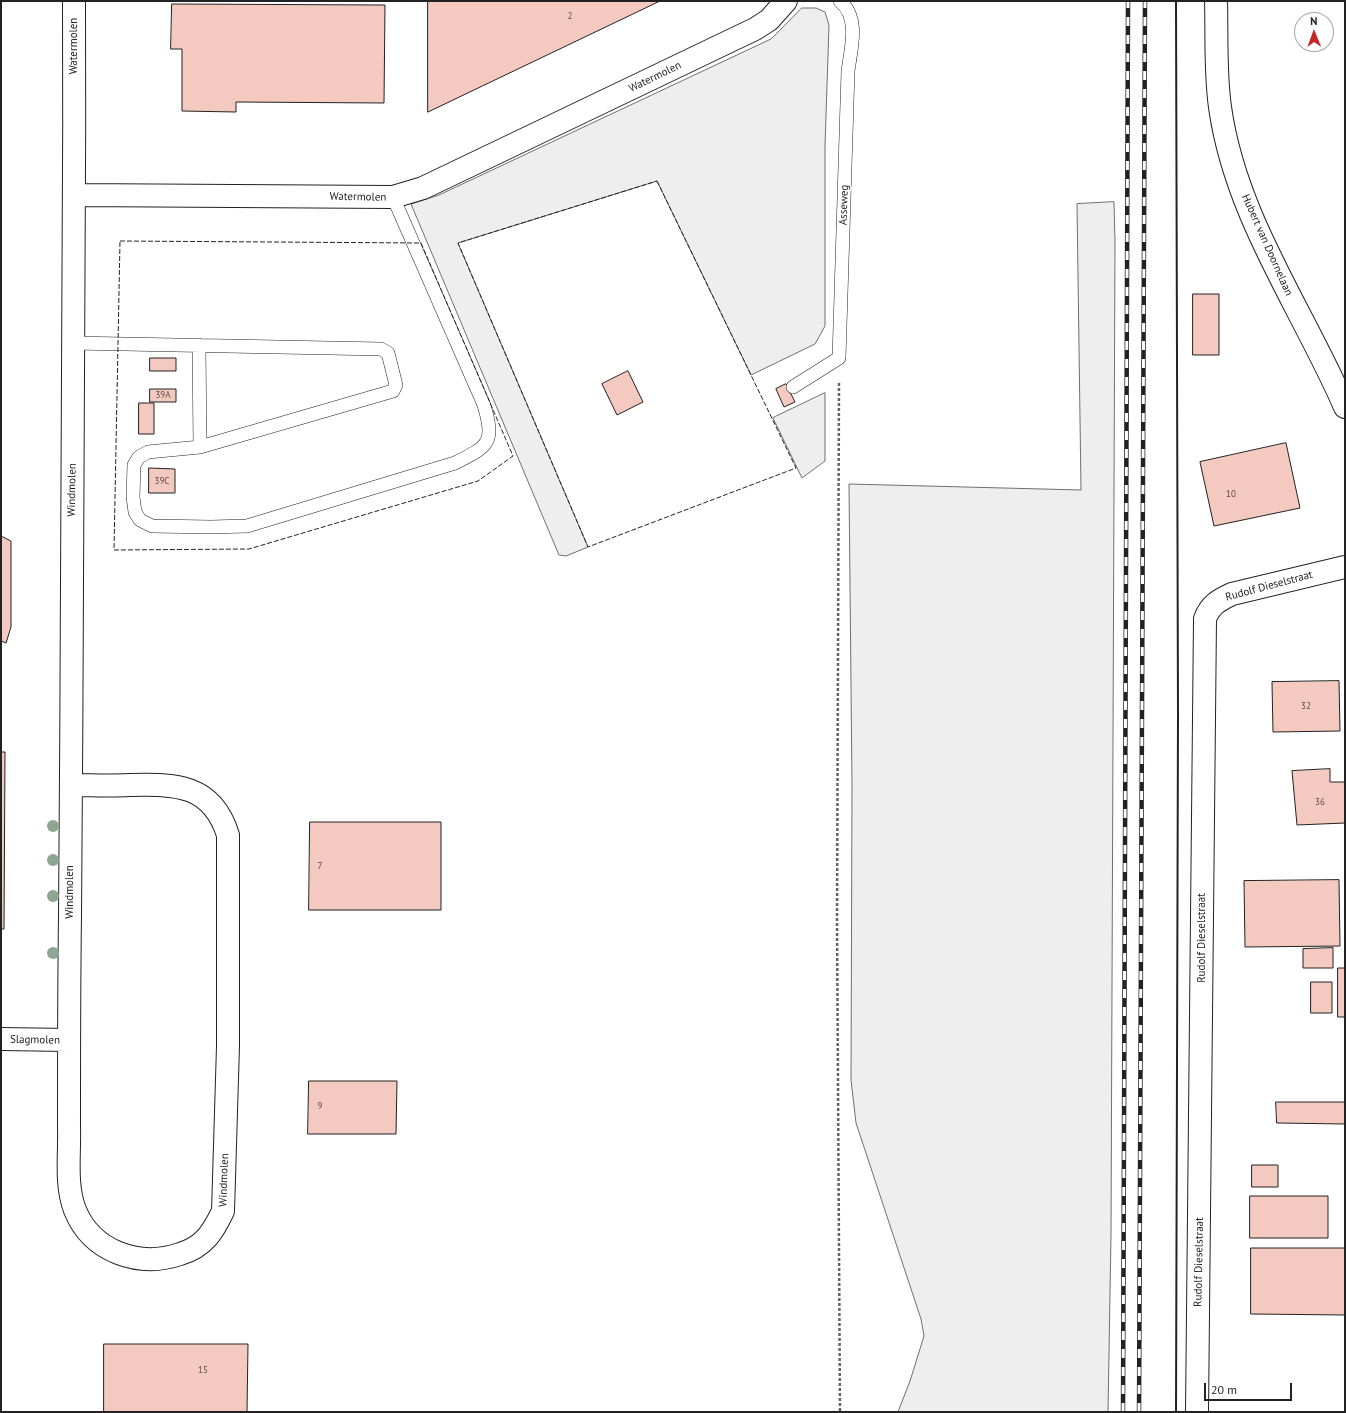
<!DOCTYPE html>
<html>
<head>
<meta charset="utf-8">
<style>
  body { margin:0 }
  #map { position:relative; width:1346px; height:1413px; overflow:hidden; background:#fff; font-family:"PT Sans",sans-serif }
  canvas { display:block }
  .frame { position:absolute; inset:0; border:2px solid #222; pointer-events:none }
  .north { position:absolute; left:1294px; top:12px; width:40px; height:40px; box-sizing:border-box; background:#fff; border:1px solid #a7a7a7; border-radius:50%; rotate:359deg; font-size:11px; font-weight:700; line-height:16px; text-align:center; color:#222 }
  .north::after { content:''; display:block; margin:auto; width:14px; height:18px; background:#c62828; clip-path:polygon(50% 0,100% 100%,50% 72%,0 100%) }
  .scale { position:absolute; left:1204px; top:1383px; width:88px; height:18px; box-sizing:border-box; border:2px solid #222; border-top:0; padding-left:5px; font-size:12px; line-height:14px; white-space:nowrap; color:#222; -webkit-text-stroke:3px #fff; paint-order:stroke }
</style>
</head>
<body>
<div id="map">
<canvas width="1346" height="1413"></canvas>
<div class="frame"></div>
<div class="north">N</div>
<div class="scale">20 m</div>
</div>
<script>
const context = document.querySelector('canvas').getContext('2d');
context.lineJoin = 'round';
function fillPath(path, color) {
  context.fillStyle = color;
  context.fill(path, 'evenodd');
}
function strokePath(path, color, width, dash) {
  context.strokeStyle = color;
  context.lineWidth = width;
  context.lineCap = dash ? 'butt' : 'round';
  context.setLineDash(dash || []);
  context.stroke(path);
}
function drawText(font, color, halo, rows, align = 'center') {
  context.font = font + ' "PT Sans",sans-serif';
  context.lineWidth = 3;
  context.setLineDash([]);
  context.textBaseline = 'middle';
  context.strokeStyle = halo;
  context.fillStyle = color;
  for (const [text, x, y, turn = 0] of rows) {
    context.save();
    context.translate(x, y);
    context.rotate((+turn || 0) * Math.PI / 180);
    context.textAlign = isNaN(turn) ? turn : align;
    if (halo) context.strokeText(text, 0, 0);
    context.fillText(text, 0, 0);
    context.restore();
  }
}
const green = new Path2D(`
  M 802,8 L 816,8 L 825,12 L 829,25 L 825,146 L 825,326 L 815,344 L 751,375 L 657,181 L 458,243 L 588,547 L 566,556 L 559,555 L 411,204 L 439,195 L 771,39 Z
  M 1114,202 L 1115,241 L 1111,1235 L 1108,1412 L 898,1412 L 910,1381 L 924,1336 L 921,1319 L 856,1123 L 851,1080 L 852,786 L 849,484 L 1081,490 L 1077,204 Z
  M 825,393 L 825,461 L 802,478 L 773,418 Z`);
const building = new Path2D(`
  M 428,1 L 660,1 L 428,112 Z
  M 172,4 L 385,5 L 384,103 L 236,102 L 236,112 L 182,111 L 182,49 L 171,49 Z
  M 1193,294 L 1219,294 L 1219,355 L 1193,355 Z
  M 150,358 L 176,358 L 176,371 L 150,371 Z
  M 628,371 L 643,402 L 617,415 L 602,384 Z
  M 786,384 L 795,402 L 784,407 L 776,389 Z
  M 150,389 L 176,389 L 176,402 L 150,402 Z
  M 139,403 L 154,403 L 154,434 L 139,434 Z
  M 1286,443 L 1300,508 L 1214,526 L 1200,462 Z
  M 149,468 L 175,469 L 175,493 L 149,493 Z
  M 1,536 L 11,541 L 11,627 L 6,643 L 1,641 Z
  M 1339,681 L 1340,731 L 1273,732 L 1272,682 Z
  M 1,752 L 5,752 L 4,929 L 1,929 Z
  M 1330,769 L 1330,782 L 1345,782 L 1345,823 L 1297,825 L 1292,771 Z
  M 310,822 L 441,822 L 441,910 L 309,910 Z
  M 1339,880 L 1340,946 L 1245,947 L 1244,881 Z
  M 1333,948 L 1333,968 L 1303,968 L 1303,949 Z
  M 1338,968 L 1345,968 L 1345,1017 L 1338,1017 Z
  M 1311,982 L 1332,982 L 1332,1013 L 1311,1013 Z
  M 309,1081 L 397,1081 L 396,1134 L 308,1134 Z
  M 1276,1102 L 1345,1102 L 1345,1124 L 1277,1123 Z
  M 1252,1165 L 1278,1165 L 1278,1187 L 1252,1187 Z
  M 1250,1196 L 1328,1196 L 1328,1238 L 1250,1238 Z
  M 1251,1248 L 1345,1248 L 1345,1315 L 1251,1314 Z
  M 104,1344 L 248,1344 L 247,1412 L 104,1412 Z`);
const path = new Path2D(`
  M 839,383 L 837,922 L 840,1412`);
const lane = new Path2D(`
  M 73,343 L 381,349 L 388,353 L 396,385 L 393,391 L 200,447 L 148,452 L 139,457 L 134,465 L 133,497 L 135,512 L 140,520 L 152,526 L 211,527 L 247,526 L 455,463 C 489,446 495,443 484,405 L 393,197
  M 199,345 L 200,447
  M 793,387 L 839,358 L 848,71 C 851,48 860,18 840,1`);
const street = new Path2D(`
  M 1216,1 C 1217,36 1215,72 1220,107 C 1235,216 1302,308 1345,407
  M 75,195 L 393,197 L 423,188 L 755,29 L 769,20 L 786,1
  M 71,785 C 90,785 110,786 129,785 C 176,784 212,784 228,835 L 228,1046 L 223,1211 C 213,1232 204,1247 180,1254 C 139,1268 92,1252 75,1210 C 65,1185 70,1153 69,1127 C 69,1056 69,986 70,916 C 72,611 75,306 74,1
  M 1,1039 L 69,1040
  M 1197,1412 L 1205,619 C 1210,605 1219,600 1232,594 L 1345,567`);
const rail = new Path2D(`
  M 1123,1412 L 1128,1
  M 1139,1412 L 1145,1`);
const fence = new Path2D(`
  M 657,181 L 796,468 L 588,547 L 458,243 Z
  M 120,241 L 421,243 L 513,456 L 478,481 L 249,549 L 114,550 Z`);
const wall = new Path2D(`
  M 1176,1412 L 1178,714 L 1176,1`);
const trees = [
  [53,826],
  [53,860],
  [53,896],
  [53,953]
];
const numberNames = [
  ["2",570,16],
  ["39A",163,395],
  ["39C",162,481],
  ["10",1231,494],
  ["32",1306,706],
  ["36",1320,802],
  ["7",320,866],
  ["9",320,1106],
  ["15",203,1370]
];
const streetNames = [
  ["Watermolen",74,46,-90],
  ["Watermolen",655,77,-26],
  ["Watermolen",358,197,1],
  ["Asseweg",844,205,-88],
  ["Hubert van Doornelaan",1267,245,66],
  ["Windmolen",72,490,-89],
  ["Rudolf Dieselstraat",1269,586,-15],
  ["Windmolen",70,892,-90],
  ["Rudolf Dieselstraat",1202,938,-90],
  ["Slagmolen",35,1040,1],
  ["Windmolen",224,1180,-88],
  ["Rudolf Dieselstraat",1199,1262,-89]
];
fillPath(green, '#eee');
strokePath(green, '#6f6f6f', 1);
fillPath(building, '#f3c9c0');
strokePath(building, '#222', 1);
strokePath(lane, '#222', 14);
strokePath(street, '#222', 24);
strokePath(path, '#646464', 2.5, [3, 2]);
strokePath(lane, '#fff', 13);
strokePath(street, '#fff', 22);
strokePath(rail, '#222', 4.5);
strokePath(rail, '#fff', 3, [9]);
strokePath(fence, '#222', 1, [5, 2]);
strokePath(wall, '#222', 2);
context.fillStyle = '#8da692';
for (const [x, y] of trees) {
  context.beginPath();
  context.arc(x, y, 6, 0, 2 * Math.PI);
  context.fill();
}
drawText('9px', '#564c4a', null, numberNames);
drawText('11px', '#222', '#fff', streetNames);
</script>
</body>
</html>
